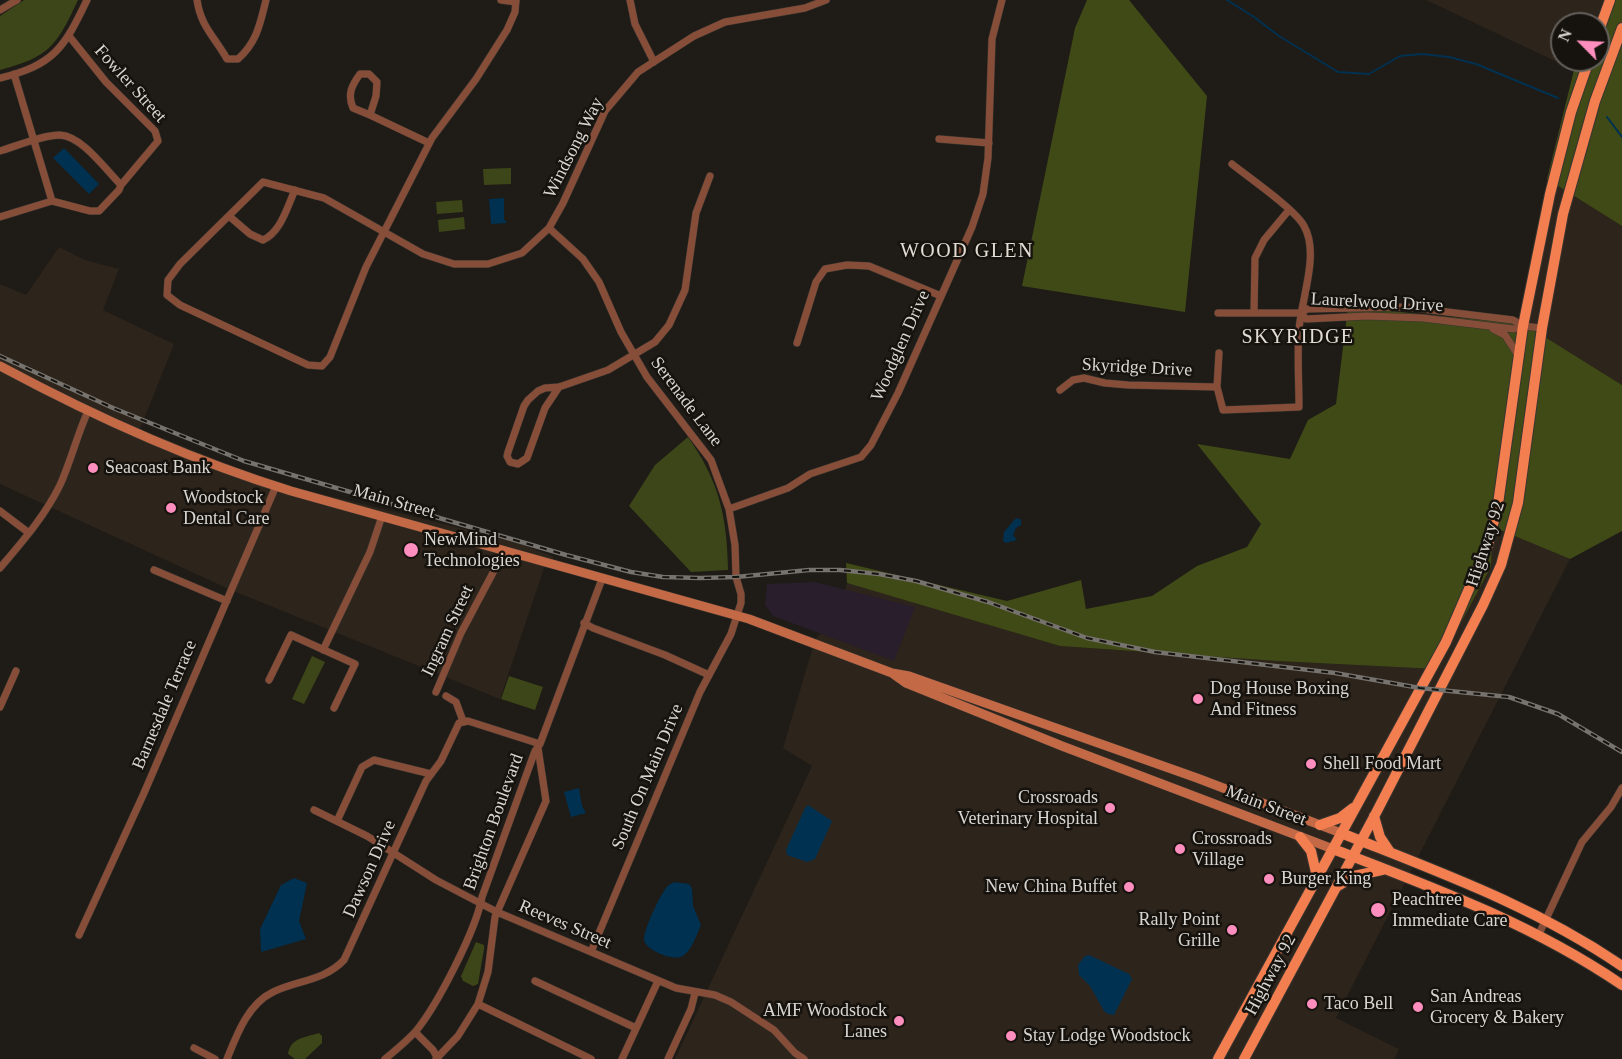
<!DOCTYPE html>
<html>
<head>
<meta charset="utf-8">
<style>
  body { margin:0 }
  #map { position:relative; width:1622px; height:1059px; overflow:hidden; background:#1f1b16; font-family:Georgia,serif }
  canvas { display:block }
  .north { position:absolute; left:1550px; top:12px; width:60px; height:60px; box-sizing:border-box; background:#16120d; border:2px solid #64605c; border-radius:50%; rotate:294deg; font-size:16px; font-weight:700; line-height:24px; text-align:center; color:#d9d6d2 }
  .north::after { content:''; display:block; margin:auto; width:21px; height:27px; background:#fe8ebd; clip-path:polygon(50% 0,100% 100%,50% 72%,0 100%) }
</style>
</head>
<body>
<div id="map">
<canvas width="1622" height="1059"></canvas>
<div class="north">N</div>
</div>
<script>
const context = document.querySelector('canvas').getContext('2d');
context.lineJoin = 'round';
function fillPath(path, color) {
  context.fillStyle = color;
  context.fill(path, 'evenodd');
}
function strokePath(path, color, width, dash) {
  context.strokeStyle = color;
  context.lineWidth = width;
  context.lineCap = dash ? 'butt' : 'round';
  context.setLineDash(dash || []);
  context.stroke(path);
}
function drawText(font, color, halo, rows, align = 'center') {
  context.font = font + ' Georgia,serif';
  context.lineWidth = 5;
  context.setLineDash([]);
  context.textBaseline = 'middle';
  context.strokeStyle = halo;
  context.fillStyle = color;
  for (const [text, x, y, turn = 0] of rows) {
    context.save();
    context.translate(x, y);
    context.rotate((+turn || 0) * Math.PI / 180);
    context.textAlign = isNaN(turn) ? turn : align;
    if (halo) context.strokeText(text, 0, 0);
    context.fillText(text, 0, 0);
    context.restore();
  }
}
const built = new Path2D(`
  M 1426,0 L 1607,0 L 1596,24 L 1562,24 L 1562,60 L 1579,60 L 1574,70 Z
  M 1547,179 L 1622,226 L 1622,385 L 1524,324 Z
  M 59,247 L 85,260 L 119,269 L 103,310 L 174,344 L 140,429 L 273,482 L 513,541 L 554,557 L 544,568 L 500,699 L 231,590 L 0,484 L 0,284 L 26,295 Z
  M 1493,527 L 1570,559 L 1336,1018 L 1399,1049 L 1394,1059 L 675,1059 L 812,766 L 783,748 L 815,640 L 818,636 L 836,624 L 847,583 L 1060,646 L 1277,661 L 1435,669 L 1491,567 Z`);
const industrial = new Path2D(`
  M 815,582 L 915,607 L 894,661 L 773,616 L 765,605 L 767,584 Z`);
const green = new Path2D(`
  M 24,0 L 78,0 C 57,45 50,57 0,70 L 0,16 Z
  M 511,168 L 511,184 L 484,185 L 483,169 Z
  M 462,200 L 463,212 L 437,214 L 436,202 Z
  M 464,217 L 465,229 L 439,232 L 438,220 Z
  M 688,437 C 719,481 727,516 728,570 L 691,572 L 629,506 L 655,465 Z
  M 312,656 L 325,662 L 304,704 L 292,699 Z
  M 509,676 L 543,687 L 535,710 L 501,699 Z
  M 476,942 L 484,945 L 484,949 L 478,984 L 473,986 L 463,981 L 461,976 Z
  M 319,1033 L 322,1036 L 322,1043 L 305,1059 L 295,1059 L 288,1054 C 290,1038 306,1037 319,1033 Z`);
const forest = new Path2D(`
  M 1087,0 L 1129,0 L 1207,96 L 1185,312 L 1022,286 L 1075,28 Z
  M 1607,0 L 1622,0 L 1622,226 L 1547,179 L 1574,70 L 1579,60 L 1598,60 L 1598,24 L 1596,24 Z
  M 1348,307 L 1524,324 L 1622,385 L 1622,531 L 1570,559 L 1493,527 L 1491,567 L 1436,669 L 1277,661 L 1060,646 L 847,583 L 846,563 L 1007,601 L 1081,580 L 1086,609 L 1152,596 L 1197,566 L 1247,547 L 1261,524 L 1197,444 L 1290,459 L 1308,420 L 1336,404 Z`);
const water = new Path2D(`
  M 64,148 L 99,184 L 89,194 L 53,158 Z
  M 504,198 L 504,219 L 507,223 L 491,224 L 489,199 Z
  M 1018,518 L 1021,520 L 1021,525 L 1016,528 L 1013,535 L 1017,540 L 1006,543 L 1003,541 L 1004,532 L 1015,519 Z
  M 579,788 L 582,806 L 586,813 L 571,817 L 564,792 Z
  M 808,805 L 832,821 L 815,859 L 807,862 L 787,855 L 786,850 L 805,808 Z
  M 294,878 L 307,883 L 299,921 L 306,939 L 261,952 L 260,929 L 281,885 Z
  M 674,882 L 689,884 L 692,888 L 693,906 L 701,925 C 697,934 691,953 681,957 C 672,960 646,951 644,940 C 643,931 660,895 666,888 C 667,886 672,883 674,882 Z
  M 1089,955 L 1129,974 L 1132,979 L 1114,1015 L 1108,1014 L 1104,1011 L 1090,986 L 1079,975 L 1078,965 L 1085,956 Z`);
const stream = new Path2D(`
  M 1227,0 L 1254,17 L 1279,36 L 1338,72 L 1369,74 L 1400,56 L 1422,54 L 1449,57 L 1476,64 L 1558,98
  M 1607,117 L 1622,137`);
const street = new Path2D(`
  M 197,0 C 201,27 214,36 227,59 L 238,59 C 257,42 260,24 266,0
  M 501,0 L 516,2
  M 516,0 L 515,12 L 507,30 L 476,79 L 432,138 L 366,267 L 330,357 L 322,366 L 308,365 L 180,305 L 167,295 L 168,280 L 180,264 L 263,182 L 324,198 L 423,254 L 454,264 L 488,264 L 522,253 L 549,228 L 563,203 L 605,111 L 638,72 L 694,36 L 725,22 L 805,8 L 826,0
  M 630,0 L 635,24 L 654,62
  M 0,10 L 17,0
  M 14,74 L 52,201
  M 0,78 C 54,65 64,48 87,0
  M 370,115 L 353,108 C 347,94 352,85 360,74 L 369,74 L 377,82 L 376,96 L 370,115 L 429,143
  M 939,139 L 989,143
  M 0,151 C 17,146 42,135 60,135 C 82,136 106,170 121,185
  M 229,216 L 250,234 L 263,240 C 281,232 287,207 295,190
  M 0,217 L 52,201 L 90,211 L 99,211 L 119,190 L 121,185 L 158,141 L 155,131 L 106,82 L 69,36
  M 549,228 L 583,259 L 599,282 L 621,332 L 647,377 L 711,460 L 729,509 L 735,545 L 736,577 L 741,594 L 741,603 L 731,634 L 700,692 L 591,952
  M 1218,313 L 1301,313 L 1307,309 L 1406,307 L 1513,320 L 1523,326 L 1542,328
  M 1254,313 L 1255,258 L 1264,240 L 1289,210
  M 1301,313 L 1306,319 L 1367,316 L 1423,318 L 1514,329 L 1523,326
  M 1493,329 L 1505,335 L 1518,355
  M 797,343 L 816,282 L 825,269 L 847,265 L 869,266 L 941,296
  M 1219,353 L 1217,387 L 1223,410 L 1299,407 C 1299,382 1297,355 1299,330 C 1301,299 1320,254 1304,226 C 1296,210 1248,177 1232,164
  M 559,387 L 545,408 L 527,458 L 518,464 L 510,462 L 507,456 L 508,452 L 524,406 L 528,400 L 538,391 L 545,388 L 559,387 L 608,370 L 655,342 L 669,325 L 685,290 L 696,213 L 710,176
  M 1060,390 L 1073,380 L 1084,378 L 1105,383 L 1128,385 L 1217,387
  M 729,509 L 788,488 L 810,474 L 861,457 L 871,445 L 898,393 L 972,227 L 983,194 L 988,158 L 992,39 L 1002,0
  M 0,511 L 29,533
  M 0,568 C 22,542 45,516 60,485 C 71,461 77,435 88,411
  M 154,570 L 227,601
  M 584,623 L 593,628 L 665,655 L 709,675
  M 323,650 L 370,552 L 382,516
  M 269,680 L 291,635 L 355,664 L 334,708
  M 436,692 L 461,633 L 505,550
  M 446,696 L 456,702 L 463,721
  M 0,707 L 16,671
  M 314,810 L 367,836 L 436,880 L 497,912 L 676,988 L 715,995 L 731,1002 L 774,1030 L 795,1053 L 804,1059
  M 337,821 L 362,767 L 374,760 L 431,774
  M 1539,934 L 1582,842 L 1611,807 L 1622,788
  M 79,935 L 144,793 L 276,486
  M 535,981 L 636,1028
  M 478,1004 L 591,1059
  M 415,1032 L 433,1050 L 438,1059
  M 194,1048 L 215,1059
  M 227,1059 C 237,1034 248,1004 273,992 C 298,980 324,981 344,960 L 426,781 L 441,761 L 459,723 L 468,721 L 540,744
  M 385,1059 C 396,1050 407,1041 416,1031 C 438,1004 476,930 482,897 L 535,751 L 540,744 L 602,579
  M 436,1059 L 458,1036 L 478,1004 L 488,972 L 495,917 L 546,801 L 538,748
  M 622,1059 L 658,981
  M 668,1059 L 691,1009 L 695,993`);
const secondary = new Path2D(`
  M 0,366 C 93,416 190,460 291,491 L 749,619 L 892,673 L 909,676 L 1197,778 L 1341,833
  M 892,673 L 906,683 L 1062,746 L 1333,849`);
const primary = new Path2D(`
  M 1598,33 L 1610,0
  M 1374,816 L 1380,837 L 1390,852
  M 1320,825 L 1340,818 L 1353,808
  M 1341,833 C 1441,873 1532,905 1622,966
  M 1300,837 L 1311,851 L 1317,877
  M 1333,849 C 1432,887 1533,924 1622,985
  M 1338,886 L 1354,876 L 1382,870
  M 1218,1059 L 1446,642 L 1488,545 L 1498,504 L 1523,326 L 1550,194 L 1571,112 L 1589,60
  M 1244,1059 L 1376,813 L 1483,605 L 1501,565 L 1518,503 L 1542,328 L 1563,214 L 1595,101 L 1622,28`);
const rail = new Path2D(`
  M 0,356 L 113,408 L 244,461 L 566,555 L 631,572 L 663,577 L 700,578 L 736,577 L 809,570 L 840,570 L 879,574 L 916,581 L 988,602 L 1087,638 L 1155,652 L 1335,673 L 1420,688 L 1509,697 L 1558,714 L 1622,752`);
const markers = [
  [93,468,6,"#fe8ebd"],
  [171,508,6,"#fe8ebd"],
  [411,550,8,"#fe8ebd"],
  [1198,699,6,"#fe8ebd"],
  [1311,764,6,"#fe8ebd"],
  [1110,808,6,"#fe8ebd"],
  [1180,849,6,"#fe8ebd"],
  [1269,879,6,"#fe8ebd"],
  [1129,887,6,"#fe8ebd"],
  [1378,910,8,"#fe8ebd"],
  [1232,930,6,"#fe8ebd"],
  [1312,1004,6,"#fe8ebd"],
  [1418,1007,6,"#fe8ebd"],
  [899,1021,6,"#fe8ebd"],
  [1011,1036,6,"#fe8ebd"]
];
const streetNames = [
  ["Fowler Street",130,84,48],
  ["Windsong Way",574,148,-63],
  ["Laurelwood Drive",1377,303,3],
  ["Woodglen Drive",901,346,-66],
  ["Skyridge Drive",1137,368,3],
  ["Serenade Lane",686,402,53],
  ["Main Street",394,502,16],
  ["Highway 92",1486,544,-72],
  ["Ingram Street",448,631,-65],
  ["Barnesdale Terrace",165,705,-67],
  ["South On Main Drive",648,777,-67],
  ["Main Street",1266,806,21],
  ["Brighton Boulevard",494,822,-70],
  ["Dawson Drive",370,869,-66],
  ["Reeves Street",565,925,23],
  ["Highway 92",1271,975,-62]
];
const poiNames = [
  ["Seacoast Bank",105,468],
  ["Woodstock",183,498],
  ["Dental Care",183,519],
  ["NewMind",424,540],
  ["Technologies",424,561],
  ["Dog House Boxing",1210,689],
  ["And Fitness",1210,710],
  ["Shell Food Mart",1323,764],
  ["Crossroads",1098,798,"right"],
  ["Veterinary Hospital",1098,819,"right"],
  ["Crossroads",1192,839],
  ["Village",1192,860],
  ["Burger King",1281,879],
  ["New China Buffet",1117,887,"right"],
  ["Peachtree",1392,900],
  ["Immediate Care",1392,921],
  ["Rally Point",1220,920,"right"],
  ["Grille",1220,941,"right"],
  ["San Andreas",1430,997],
  ["Grocery & Bakery",1430,1018],
  ["Taco Bell",1324,1004],
  ["AMF Woodstock",887,1011,"right"],
  ["Lanes",887,1032,"right"],
  ["Stay Lodge Woodstock",1023,1036]
];
const neighbourhoodNames = [
  ["WOOD GLEN",967,252],
  ["SKYRIDGE",1298,338]
];
fillPath(built, '#2d241b');
fillPath(industrial, '#291e2c');
fillPath(green, '#3d4618');
fillPath(forest, '#404a17');
fillPath(water, '#003150');
strokePath(stream, '#003150', 2);
strokePath(street, '#393530', 8);
strokePath(secondary, '#393530', 10);
strokePath(primary, '#393530', 12);
strokePath(street, '#864e39', 7);
strokePath(secondary, '#c36946', 9);
strokePath(primary, '#f37e50', 10);
strokePath(rail, '#76726d', 4.5);
strokePath(rail, '#16120d', 2, [7]);
for (const [x, y, r, color] of markers) {
  const dot = new Path2D();
  dot.arc(x, y, r, 0, 2 * Math.PI);
  context.fillStyle = color;
  context.fill(dot);
  strokePath(dot, '#16120d', 2);
}
drawText('18px', '#d9d6d2', '#16120d', streetNames);
drawText('18px', '#d9d6d2', '#16120d', poiNames, 'left');
context.letterSpacing = '1.5px';
drawText('20px', '#e2dcd5', '#16120d', neighbourhoodNames);
context.letterSpacing = '0px';
</script>
</body>
</html>
